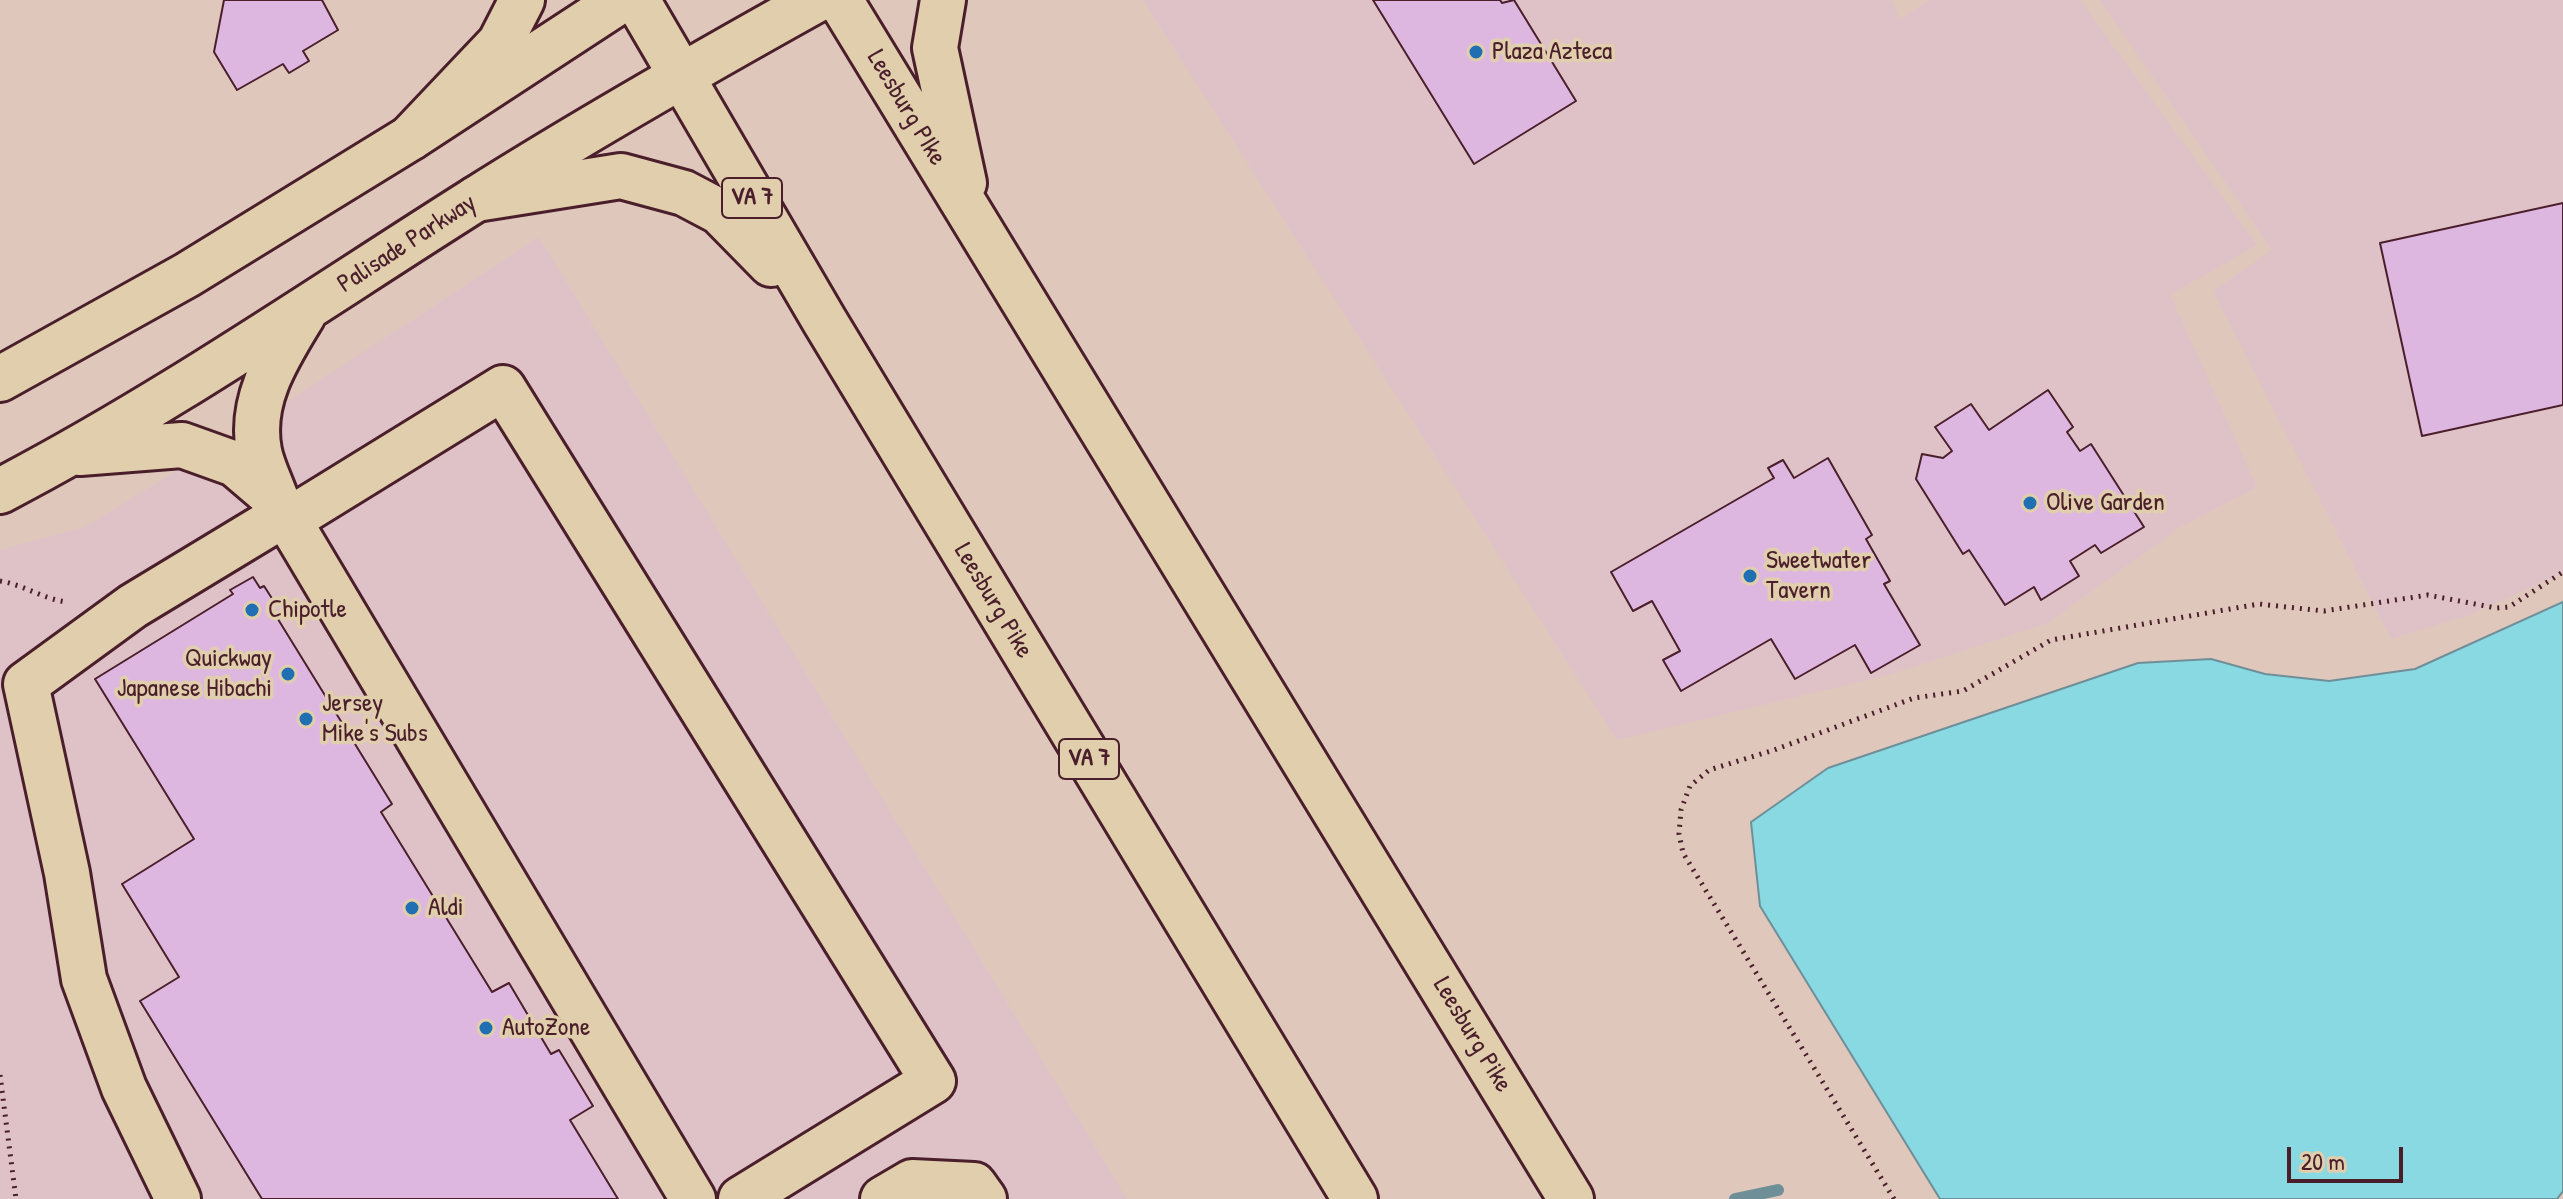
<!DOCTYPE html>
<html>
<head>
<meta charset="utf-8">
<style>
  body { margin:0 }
  #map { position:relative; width:2563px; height:1199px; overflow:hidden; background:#e0c7bc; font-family:"Patrick Hand",sans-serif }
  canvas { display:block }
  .scale { position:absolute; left:2287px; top:1147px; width:116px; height:36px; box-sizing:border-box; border:4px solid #4a1f2b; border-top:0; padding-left:10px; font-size:24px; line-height:28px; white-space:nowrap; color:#4a1f2b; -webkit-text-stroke:6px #e1ceac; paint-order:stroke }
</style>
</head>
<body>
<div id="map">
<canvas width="2563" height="1199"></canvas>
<div class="scale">20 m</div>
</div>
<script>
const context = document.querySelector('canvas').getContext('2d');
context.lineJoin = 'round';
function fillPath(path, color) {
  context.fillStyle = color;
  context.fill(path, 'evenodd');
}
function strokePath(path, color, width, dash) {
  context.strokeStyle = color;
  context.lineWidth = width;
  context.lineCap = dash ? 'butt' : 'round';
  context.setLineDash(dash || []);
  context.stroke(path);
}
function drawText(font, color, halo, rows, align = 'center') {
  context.font = font + ' "Patrick Hand",sans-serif';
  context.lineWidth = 7;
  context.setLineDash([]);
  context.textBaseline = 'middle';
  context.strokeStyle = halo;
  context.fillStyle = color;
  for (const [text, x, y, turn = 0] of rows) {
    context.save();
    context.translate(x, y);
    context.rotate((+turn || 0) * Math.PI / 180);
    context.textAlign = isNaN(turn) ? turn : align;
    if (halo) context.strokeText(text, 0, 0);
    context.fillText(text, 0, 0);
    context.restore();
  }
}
const built = new Path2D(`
  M 1143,0 L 1891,0 L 1900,19 L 1930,0 L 2080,0 L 2257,245 L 2170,295 L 2257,487 L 2179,528 L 2048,623 L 1888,675 L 1617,740 Z
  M 2100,0 L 2563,0 L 2563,573 L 2469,615 L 2391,639 L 2213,291 L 2272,250 Z
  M 539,237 L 1127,1199 L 0,1199 L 0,550 L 85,527 L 275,410 Z`);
const water = new Path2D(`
  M 2563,602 L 2563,1191 L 2557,1199 L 1940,1199 L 1760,906 L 1751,822 L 1828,768 L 2138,663 L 2211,659 L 2265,674 L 2329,681 L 2415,669 Z`);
const stream = new Path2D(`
  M 1735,1199 L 1778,1190`);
const building = new Path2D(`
  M 224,0 L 322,0 L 338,30 L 303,51 L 309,61 L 289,73 L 283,64 L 237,90 L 214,52 Z
  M 1373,0 L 1500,0 L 1502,3 L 1514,0 L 1576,101 L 1474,164 Z
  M 2563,203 L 2563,405 L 2422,436 L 2380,243 Z
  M 2048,390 L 2073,427 L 2067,432 L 2080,451 L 2091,444 L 2144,527 L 2101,553 L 2095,545 L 2070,561 L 2079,576 L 2041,600 L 2034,587 L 2005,605 L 1969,550 L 1963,554 L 1916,479 L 1922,454 L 1943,458 L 1952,451 L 1935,427 L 1971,404 L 1989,430 Z
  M 1828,458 L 1872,535 L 1866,539 L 1890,581 L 1884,584 L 1920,645 L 1871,673 L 1855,645 L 1795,679 L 1771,639 L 1681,691 L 1663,660 L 1680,651 L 1652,601 L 1633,611 L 1611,572 L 1774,478 L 1768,468 L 1783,460 L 1794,478 Z
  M 253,577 L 260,588 L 264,586 L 273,600 L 268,603 L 392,804 L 381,812 L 492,992 L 509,983 L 551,1054 L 559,1050 L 593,1106 L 570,1120 L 618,1199 L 262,1199 L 140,1001 L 179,977 L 122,884 L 194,839 L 95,679 L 233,594 L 230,590 Z`);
const path = new Path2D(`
  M 0,581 C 24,585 43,599 67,602
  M 0,1075 L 16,1199
  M 1894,1199 L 1683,853 L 1679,834 L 1681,810 L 1690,786 L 1709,770 L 1774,750 L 1914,698 L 1963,691 L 2051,640 L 2259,604 L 2324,611 L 2428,595 L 2496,608 L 2509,607 L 2563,572`);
const minor = new Path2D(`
  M 276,499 L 693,1199
  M 289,520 L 503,388 L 933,1081 L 741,1199
  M 178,1199 L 124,1088 L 84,979 L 67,873 L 26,684 L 133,606 L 285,514
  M 883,1199 L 912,1182 L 974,1185 L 984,1199`);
const major = new Path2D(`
  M 0,379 L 187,275 L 410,138 L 621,0
  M 80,453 L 182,445 L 235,464 L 276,499
  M 0,491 C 165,405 319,298 476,199 C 587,129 701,64 816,0
  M 276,499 C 271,484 262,467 259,451 C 249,400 278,356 303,315`);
const highway = new Path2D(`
  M 637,0 L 824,320 L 1355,1199
  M 840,0 L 1571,1199
  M 943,0 L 935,48 L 964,183
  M 410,138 L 500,43 L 522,0
  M 476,199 L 621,176 L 684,193 L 720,212 L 771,264`);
const markers = [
  [1476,52,8,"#1f6fb2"],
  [2030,503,8,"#1f6fb2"],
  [1750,576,8,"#1f6fb2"],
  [252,610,8,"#1f6fb2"],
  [288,674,8,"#1f6fb2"],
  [306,719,8,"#1f6fb2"],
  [412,908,8,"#1f6fb2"],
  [486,1028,8,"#1f6fb2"]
];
const shields = [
  [752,198,60],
  [1089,759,60]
];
const shieldNames = [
  ["VA 7",752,198],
  ["VA 7",1089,759]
];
const poiNames = [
  ["Plaza Azteca",1492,52],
  ["Olive Garden",2046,503],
  ["Sweetwater",1766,561],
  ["Tavern",1766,591],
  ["Chipotle",268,610],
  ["Quickway",272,659,"right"],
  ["Japanese Hibachi",272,689,"right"],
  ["Jersey",322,704],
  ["Mike's Subs",322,734],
  ["Aldi",428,908],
  ["AutoZone",502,1028]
];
const streetNames = [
  ["Leesburg PIke",906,108,59],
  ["Palisade Parkway",407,244,-33],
  ["Leesburg Pike",993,601,59],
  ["Leesburg Pike",1472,1035,59]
];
fillPath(built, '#dfc2c7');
fillPath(water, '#88d9e1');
strokePath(water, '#6f8f98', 2);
strokePath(stream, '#6f8f98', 12);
fillPath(building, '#deb7e0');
strokePath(building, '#4a1f2b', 2);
strokePath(minor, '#4a1f2b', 50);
strokePath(major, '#4a1f2b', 50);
strokePath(highway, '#4a1f2b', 50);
strokePath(path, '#4a1f2b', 5, [2, 6]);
strokePath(minor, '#e1ceac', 44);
strokePath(major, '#e1ceac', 44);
strokePath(highway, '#e1ceac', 44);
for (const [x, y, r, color] of markers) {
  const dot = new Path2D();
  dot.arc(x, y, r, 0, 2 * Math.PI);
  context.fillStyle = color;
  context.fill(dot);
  strokePath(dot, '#e1ceac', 3);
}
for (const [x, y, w] of shields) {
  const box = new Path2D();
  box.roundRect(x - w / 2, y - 20, w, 40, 6);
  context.fillStyle = '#e1ceac';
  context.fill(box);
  strokePath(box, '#4a1f2b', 2);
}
drawText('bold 24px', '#4a1f2b', null, shieldNames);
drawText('26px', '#4a1f2b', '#e1ceac', poiNames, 'left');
drawText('26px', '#4a1f2b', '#e1ceac', streetNames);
</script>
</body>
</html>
